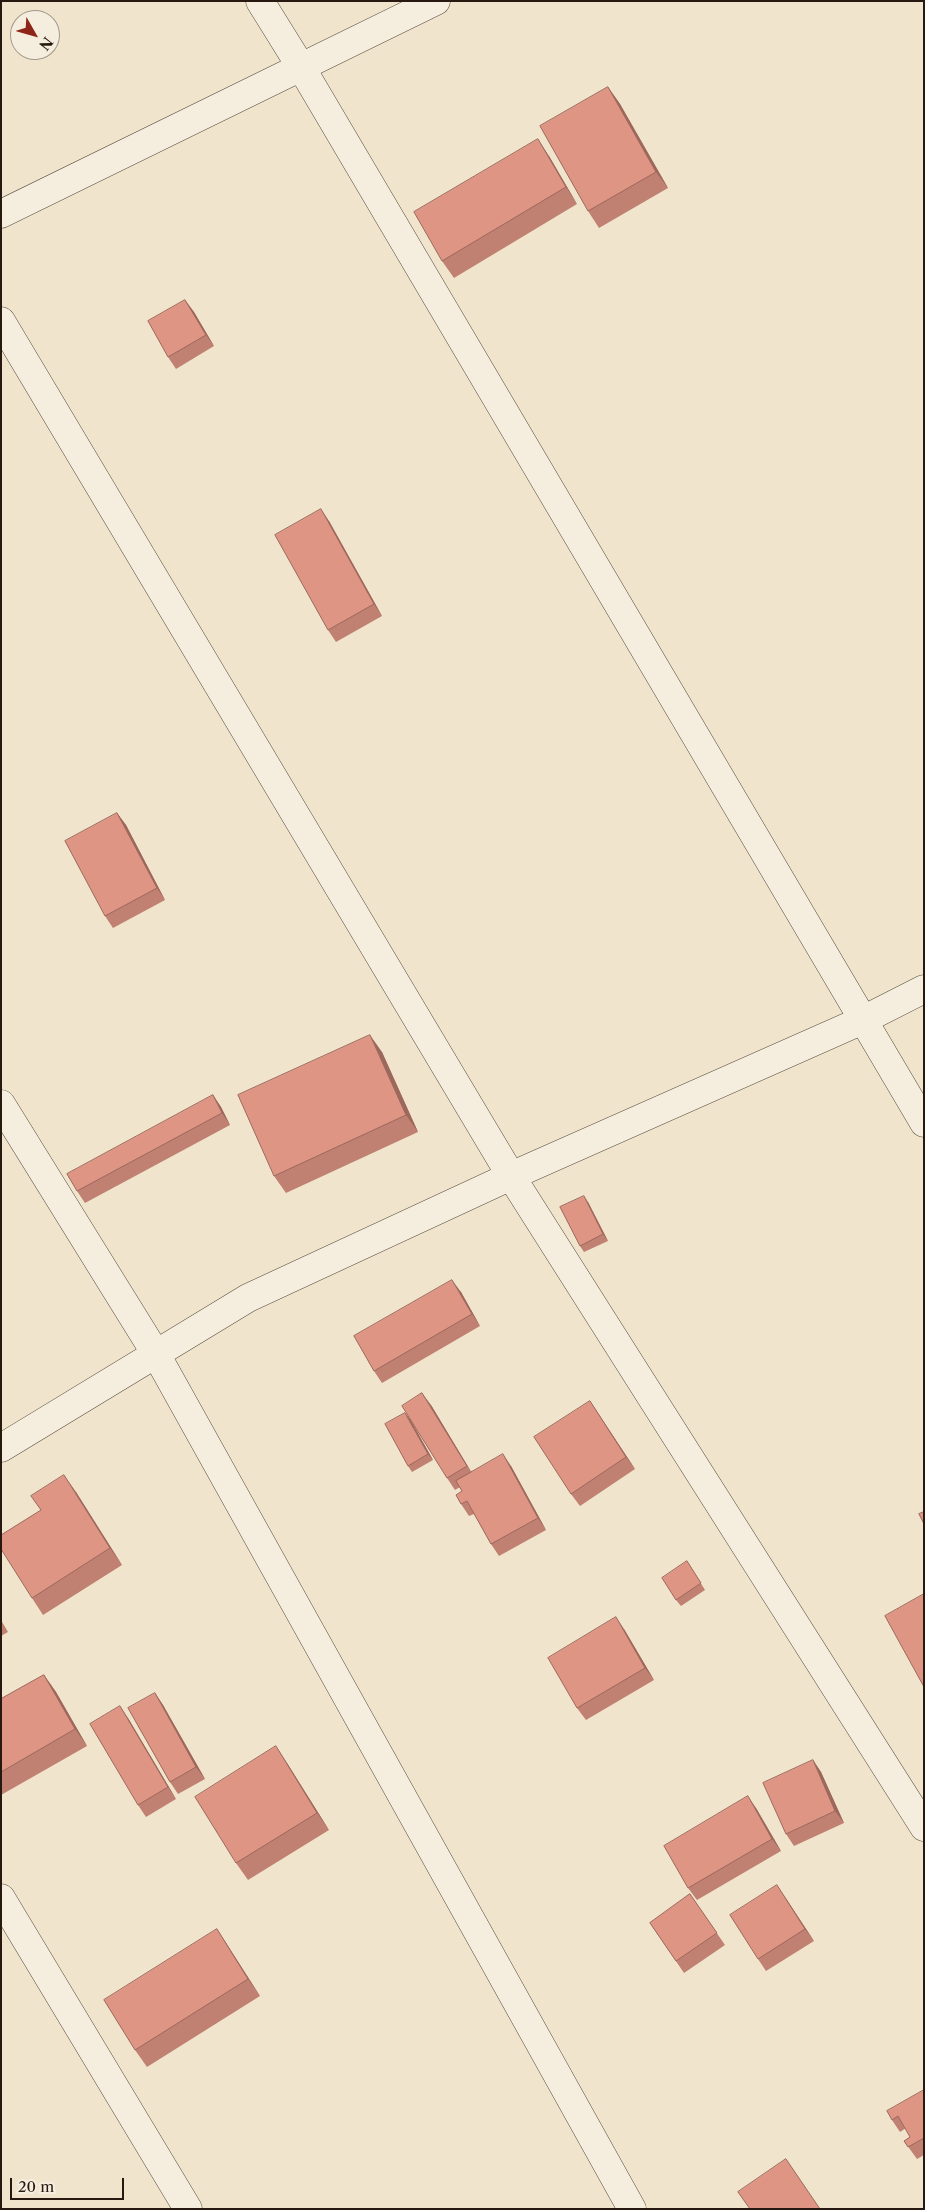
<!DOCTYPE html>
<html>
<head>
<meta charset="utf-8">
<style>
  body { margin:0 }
  #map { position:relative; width:925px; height:2210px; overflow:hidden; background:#f0e5cc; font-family:"Libre Caslon Text",serif }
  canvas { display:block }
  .frame { position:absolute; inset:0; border:2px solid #281910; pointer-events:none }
  .north { position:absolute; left:10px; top:10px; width:50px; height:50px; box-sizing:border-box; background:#f5eede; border:1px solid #a3998c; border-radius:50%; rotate:128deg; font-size:14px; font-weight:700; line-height:20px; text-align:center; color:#281910 }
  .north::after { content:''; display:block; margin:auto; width:18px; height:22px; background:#8f2418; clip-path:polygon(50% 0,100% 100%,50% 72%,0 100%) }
  .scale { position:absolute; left:10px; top:2178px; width:114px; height:22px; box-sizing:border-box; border:2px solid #281910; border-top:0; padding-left:6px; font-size:15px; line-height:18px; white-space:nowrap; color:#281910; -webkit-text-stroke:4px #f5eede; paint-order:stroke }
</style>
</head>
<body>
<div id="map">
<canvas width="925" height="2210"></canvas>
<div class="frame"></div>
<div class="north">N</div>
<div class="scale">20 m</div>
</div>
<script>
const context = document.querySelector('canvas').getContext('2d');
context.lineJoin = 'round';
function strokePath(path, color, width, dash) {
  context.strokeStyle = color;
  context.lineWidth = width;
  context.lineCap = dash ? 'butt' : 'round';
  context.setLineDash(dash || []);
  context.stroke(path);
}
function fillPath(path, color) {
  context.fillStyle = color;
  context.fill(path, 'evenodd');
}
const minor = new Path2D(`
  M 260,1 L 301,67 L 924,1123
  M 1,214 L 436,1
  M 1,321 L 511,1176 L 924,1827
  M 1,1104 L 156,1354 L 632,2209
  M 1,1448 L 248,1298 L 511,1176 L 863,1020 L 924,989
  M 1,1898 L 188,2209`);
const wall = new Path2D(`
  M 608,87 L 620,104 L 668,188 L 599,228 L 588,211 Z
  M 549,156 L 577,204 L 454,278 L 442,261 Z
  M 185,300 L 194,312 L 214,346 L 176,369 L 168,357 Z
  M 329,521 L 382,616 L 336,642 L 328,630 Z
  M 117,813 L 126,825 L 165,900 L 113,928 L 105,916 Z
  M 382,1052 L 418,1132 L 286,1193 L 274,1176 Z
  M 213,1095 L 221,1107 L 230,1125 L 85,1203 L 77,1191 Z
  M 588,1202 L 608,1241 L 584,1252 L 580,1246 Z
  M 461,1292 L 480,1326 L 382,1383 L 374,1371 Z
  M 590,1401 L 635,1469 L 580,1506 L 571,1494 Z
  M 431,1405 L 471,1472 L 511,1466 L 546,1530 L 499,1556 L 491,1544 L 474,1514 L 469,1516 L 461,1504 L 462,1491 L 460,1487 L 455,1490 L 447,1478 Z
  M 410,1419 L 433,1460 L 412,1472 L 408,1466 Z
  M 76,1492 L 122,1565 L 43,1615 L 32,1598 Z
  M 687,1561 L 705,1590 L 681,1606 L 676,1600 Z
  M 1,1620 L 8,1632 L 1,1636 Z
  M 624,1629 L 654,1680 L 586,1720 L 577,1708 Z
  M 44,1675 L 56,1692 L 87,1746 L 1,1795 L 1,1699 Z
  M 155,1693 L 163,1705 L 205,1779 L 178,1794 L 170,1782 Z
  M 128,1718 L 176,1799 L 146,1817 L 138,1805 Z
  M 813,1760 L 821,1772 L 844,1823 L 794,1846 L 786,1834 Z
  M 287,1763 L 329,1830 L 248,1880 L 236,1863 Z
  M 756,1808 L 781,1851 L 697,1900 L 688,1888 Z
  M 690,1894 L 725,1945 L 684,1973 L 650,1923 Z
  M 785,1897 L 814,1941 L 766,1971 L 758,1959 Z
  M 217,1929 L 228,1946 L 260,1996 L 147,2067 L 135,2050 Z
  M 924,2090 L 924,2155 L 917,2159 L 904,2141 L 910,2137 L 906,2128 L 900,2132 L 892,2120 Z`);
const shadedWall = new Path2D(`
  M 608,87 L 620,104 L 668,188 L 656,172 Z
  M 538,139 L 549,156 L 577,204 L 566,187 Z
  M 185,300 L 194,312 L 214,346 L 206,335 Z
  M 321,509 L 329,521 L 382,616 L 374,604 Z
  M 117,813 L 126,825 L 165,900 L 157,888 Z
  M 370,1035 L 382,1052 L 418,1132 L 406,1115 Z
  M 213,1095 L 221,1107 L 230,1125 L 222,1113 Z
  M 584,1196 L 588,1202 L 608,1241 L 603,1234 Z
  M 452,1280 L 461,1292 L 480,1326 L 472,1314 Z
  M 422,1393 L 431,1405 L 475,1478 L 467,1466 Z
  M 590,1401 L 598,1413 L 635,1469 L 626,1457 Z
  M 405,1413 L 410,1419 L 433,1460 L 428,1454 Z
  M 503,1454 L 511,1466 L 546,1530 L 538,1518 Z
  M 64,1475 L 76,1492 L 122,1565 L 110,1548 Z
  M 616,1617 L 624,1629 L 654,1680 L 645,1668 Z
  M 44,1675 L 56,1692 L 87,1746 L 75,1729 Z
  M 155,1693 L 163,1705 L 205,1779 L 196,1767 Z
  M 120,1706 L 128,1718 L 176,1799 L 168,1787 Z
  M 276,1746 L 287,1763 L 329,1830 L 317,1813 Z
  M 813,1760 L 821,1772 L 844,1823 L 835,1811 Z
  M 748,1796 L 756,1808 L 781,1851 L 772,1839 Z
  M 777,1885 L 785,1897 L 814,1941 L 805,1929 Z
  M 217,1929 L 228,1946 L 260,1996 L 248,1979 Z`);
const building = new Path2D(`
  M 608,87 L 656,172 L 588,211 L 540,126 Z
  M 538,139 L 566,187 L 442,261 L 414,212 Z
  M 185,300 L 206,335 L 168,357 L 148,321 Z
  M 321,509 L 374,604 L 328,630 L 275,535 Z
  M 117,813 L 157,888 L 105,916 L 65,841 Z
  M 370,1035 L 406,1115 L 274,1176 L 238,1095 Z
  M 213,1095 L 222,1113 L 77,1191 L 67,1174 Z
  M 584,1196 L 603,1234 L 580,1246 L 560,1207 Z
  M 452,1280 L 472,1314 L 374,1371 L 354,1336 Z
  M 422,1393 L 467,1466 L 447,1478 L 402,1406 Z
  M 590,1401 L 626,1457 L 571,1494 L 534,1437 Z
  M 405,1413 L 428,1454 L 408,1466 L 385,1424 Z
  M 503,1454 L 538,1518 L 491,1544 L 467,1501 L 461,1504 L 456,1495 L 462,1491 L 456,1481 Z
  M 64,1475 L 110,1548 L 32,1598 L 1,1549 L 1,1535 L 41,1510 L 31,1496 Z
  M 924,1512 L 924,1524 L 919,1514 Z
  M 687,1561 L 701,1583 L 676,1600 L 662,1578 Z
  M 924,1594 L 924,1687 L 885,1616 Z
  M 616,1617 L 645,1668 L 577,1708 L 548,1658 Z
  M 44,1675 L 75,1729 L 1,1772 L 1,1699 Z
  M 155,1693 L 196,1767 L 170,1782 L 128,1708 Z
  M 120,1706 L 168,1787 L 138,1805 L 90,1724 Z
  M 276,1746 L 317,1813 L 236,1863 L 195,1797 Z
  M 813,1760 L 835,1811 L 786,1834 L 763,1783 Z
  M 748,1796 L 772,1839 L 688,1888 L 664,1846 Z
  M 777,1885 L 805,1929 L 758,1959 L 730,1915 Z
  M 690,1894 L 717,1933 L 676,1961 L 650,1923 Z
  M 217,1929 L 248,1979 L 135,2050 L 104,2000 Z
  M 924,2090 L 924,2138 L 908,2147 L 904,2141 L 910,2137 L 898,2116 L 892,2120 L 887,2111 Z
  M 786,2159 L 820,2209 L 750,2209 L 738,2192 Z`);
strokePath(minor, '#5a4c3f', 29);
strokePath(minor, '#f5eede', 28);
fillPath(wall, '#c08072');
fillPath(shadedWall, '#9c685c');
fillPath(building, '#df9584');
strokePath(building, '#9c685c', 1);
</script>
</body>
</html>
